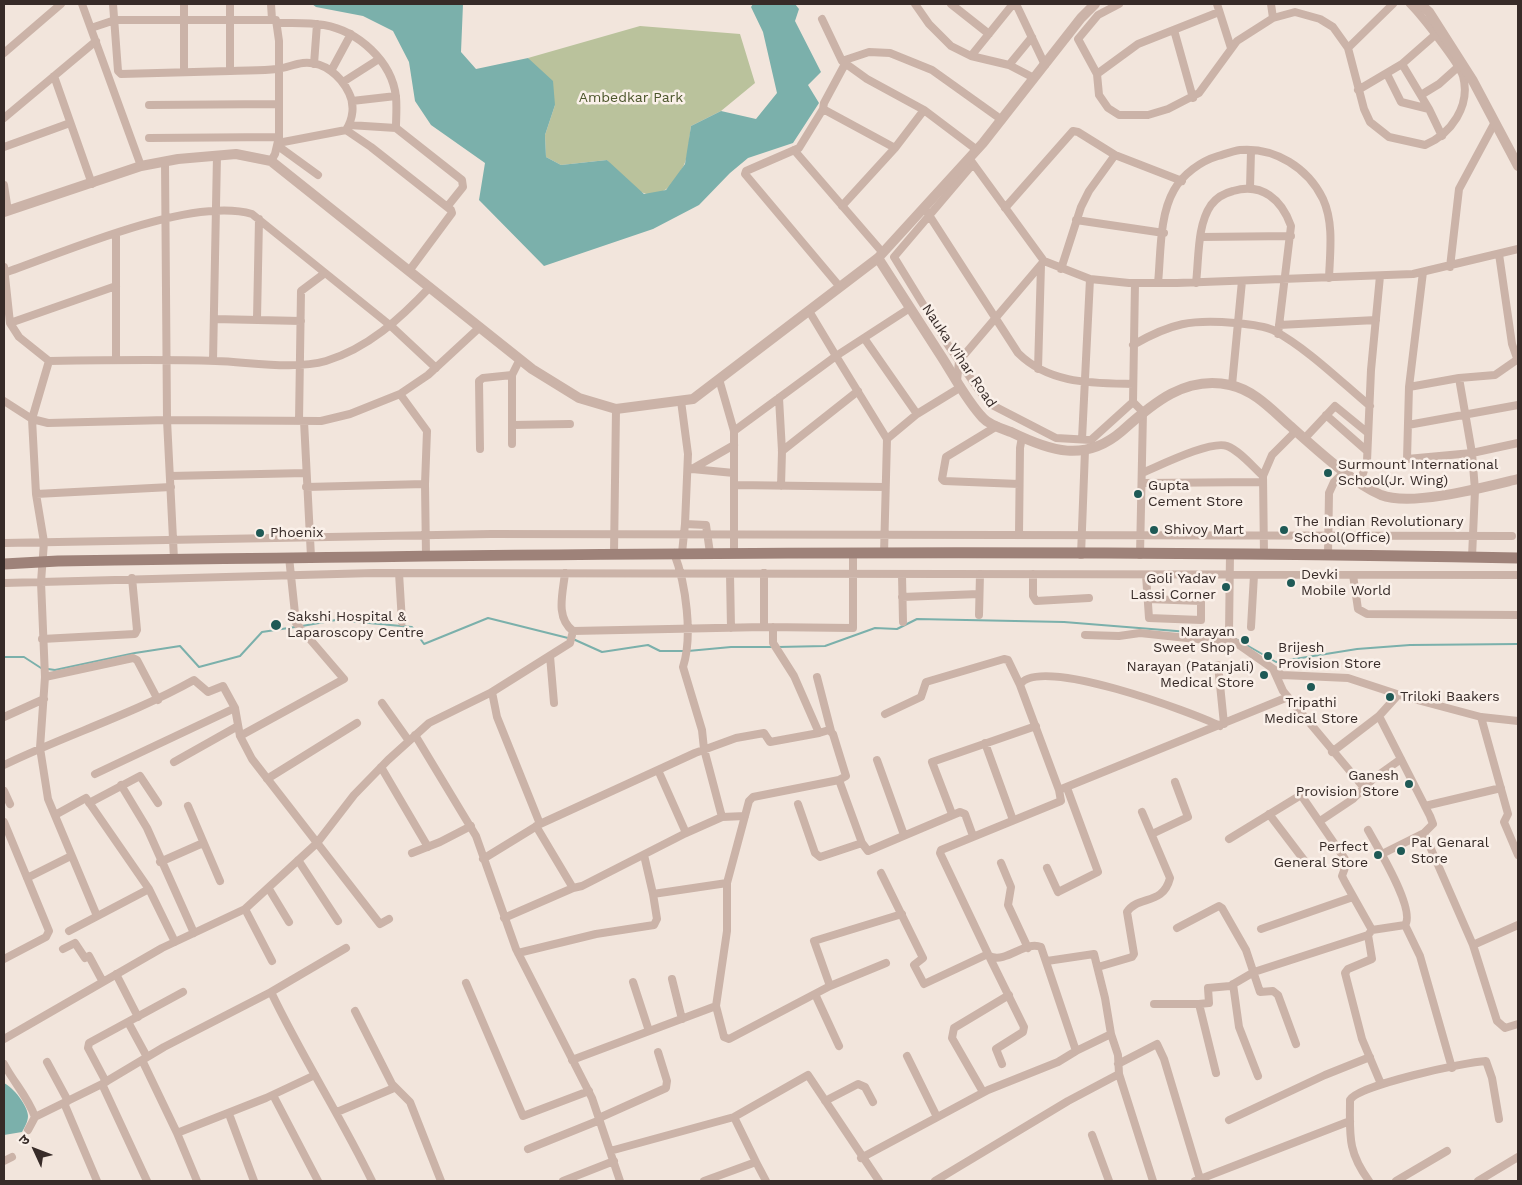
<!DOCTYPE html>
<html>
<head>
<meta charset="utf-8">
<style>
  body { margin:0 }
  #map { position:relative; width:1522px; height:1185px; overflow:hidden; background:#f2e5dc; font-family:"Work Sans","Noto Sans Devanagari",sans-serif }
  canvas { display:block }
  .frame { position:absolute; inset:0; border:5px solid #372b28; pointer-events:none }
  .north { position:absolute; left:10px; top:1125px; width:50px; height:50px; -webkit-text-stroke:4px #faf0e9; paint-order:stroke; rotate:313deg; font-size:14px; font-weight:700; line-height:20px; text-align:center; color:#372b28 }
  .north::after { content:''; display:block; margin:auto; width:18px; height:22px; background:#372b28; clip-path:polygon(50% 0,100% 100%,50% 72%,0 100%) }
</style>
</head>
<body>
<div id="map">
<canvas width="1522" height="1185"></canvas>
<div class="frame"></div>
<div class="north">उ</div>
</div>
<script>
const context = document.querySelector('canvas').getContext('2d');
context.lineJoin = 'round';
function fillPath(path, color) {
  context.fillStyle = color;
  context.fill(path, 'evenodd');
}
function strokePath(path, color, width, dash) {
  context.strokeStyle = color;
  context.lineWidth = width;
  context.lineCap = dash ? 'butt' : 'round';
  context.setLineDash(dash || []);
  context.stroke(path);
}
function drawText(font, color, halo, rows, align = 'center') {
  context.font = font + ' "Work Sans",sans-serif';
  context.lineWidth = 5;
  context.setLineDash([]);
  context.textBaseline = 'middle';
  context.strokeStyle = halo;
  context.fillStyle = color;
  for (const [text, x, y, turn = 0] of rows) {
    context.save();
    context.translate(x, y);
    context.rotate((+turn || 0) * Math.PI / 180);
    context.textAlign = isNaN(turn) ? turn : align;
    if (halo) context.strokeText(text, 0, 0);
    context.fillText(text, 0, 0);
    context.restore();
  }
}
const green = new Path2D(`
  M 640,26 L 740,34 L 755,83 L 721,111 L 691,126 C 689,138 689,154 684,165 C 660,214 632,194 607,160 L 561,165 L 546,157 L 545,135 L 555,105 L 528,58 Z`);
const water = new Path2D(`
  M 312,4 L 463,4 L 461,52 L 476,69 L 528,58 L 553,81 L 555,105 L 545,135 L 546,157 L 561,165 L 607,160 L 644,194 L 666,190 L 685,164 L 691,126 L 721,111 L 756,119 L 777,93 L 763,32 L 751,7 L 753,4 L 795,4 L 799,9 L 795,21 L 821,72 L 808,85 L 819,103 L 793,143 L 748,158 L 730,173 L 699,205 L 653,229 L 544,266 L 479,200 L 485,163 L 431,125 L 415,101 L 409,62 L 393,31 L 363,16 L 316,7 Z
  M 4,1083 C 13,1087 28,1106 28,1116 C 28,1122 24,1128 22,1132 L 4,1135 Z`);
const stream = new Path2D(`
  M 302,626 L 336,620 L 412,627 L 424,644 L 488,618 L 568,638
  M 573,639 L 602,652 L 648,645 L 660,651 L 683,651
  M 1236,639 L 1276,662 L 1357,649 L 1410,645 L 1518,644
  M 778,647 L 825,646 L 875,628 L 897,629 L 917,619 L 1064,622 L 1226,635
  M 688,651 L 731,647 L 773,647
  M 4,657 L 24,657 L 41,668
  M 48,669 L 55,670 L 135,653 L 180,646 L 199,667 L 240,656 L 262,632 L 295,627`);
const minor = new Path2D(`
  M 82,4 L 141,166
  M 113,4 L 118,71 L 121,74 L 230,71 L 230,4
  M 184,4 L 184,72
  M 271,4 L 272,19
  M 915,4 L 929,24 L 951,46 L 971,56 L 1009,65 L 1034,78
  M 951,4 L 989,34
  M 1016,4 L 1045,65
  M 1119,4 L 1098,15 L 1078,39 L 1097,74 L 1099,95 L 1108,108 L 1119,115 L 1148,115 L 1168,109 L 1199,93 L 1237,41 L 1273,18 L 1295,12 L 1320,19 L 1333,27 L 1348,48 L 1364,109 L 1370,122 L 1389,137 L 1425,145 C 1451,134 1471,106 1463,76 C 1459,63 1421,15 1410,4
  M 1217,4 L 1231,48
  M 1271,4 L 1273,18
  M 822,19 L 842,61 L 867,79 L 924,110 L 977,150
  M 277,23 C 293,23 308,22 324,25 C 358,31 392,61 396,97 C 397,107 396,117 396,128
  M 91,28 L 115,20 L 276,20 L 279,41 L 279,137 L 275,154 L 271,161
  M 1174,30 L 1193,98
  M 1348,48 L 1393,4
  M 4,53 L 61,4
  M 971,56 L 1013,4
  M 842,61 L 869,52 L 890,53 L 932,70 L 1002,120
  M 314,64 L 317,24
  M 1402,64 L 1429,109
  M 1009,65 L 1032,37
  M 230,71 C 245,70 261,71 277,69 C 286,68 294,64 303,63 C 324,61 341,76 349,93 C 355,105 353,119 346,130
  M 331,71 L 351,34
  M 1097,74 L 1138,44 L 1219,12
  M 1387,74 L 1401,102 L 1429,109 L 1442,136
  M 54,76 L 92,184
  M 343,82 L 379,59
  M 1358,90 L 1402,64 L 1435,35
  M 1421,95 L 1439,84 L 1458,67
  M 352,101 L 396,96
  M 149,105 L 277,104
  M 823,109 L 895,148
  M 4,118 L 96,41
  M 349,125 L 396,128 L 462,180 L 463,187 L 447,207
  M 149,138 L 279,137
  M 278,143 L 346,130 L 371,147 L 451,210 L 452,213 L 409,271
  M 278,146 L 318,175
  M 4,147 L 70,123
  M 794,150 L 883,253
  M 969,158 L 1044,261 L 1090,279 L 1129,283 L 1177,283 L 1413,274 L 1518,249
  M 165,162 L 167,420 L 174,559
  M 973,164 L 894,257 L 948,345 L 978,389 L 992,405 L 1056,438 L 1091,440 L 1133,402 L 1135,283
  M 4,185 L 8,211
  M 1250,188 L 1251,151
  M 842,206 L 895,148 L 924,110
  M 1005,208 L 1073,131 L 1078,132 L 1115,155 L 1182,181
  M 927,212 L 1018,353 C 1049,384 1092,383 1133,384
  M 1076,220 L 1164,233
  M 1201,237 L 1291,236
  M 1499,254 L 1512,344 L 1518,361
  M 4,267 L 10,323 L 19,337 L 49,361 L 32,419 L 36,494 L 44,542 L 41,582 L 45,677 L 40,748 L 48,799 L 97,916
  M 1450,267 L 1459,189 L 1494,124
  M 1061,269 L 1081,207 L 1089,191 L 1115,155
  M 1423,272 L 1409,387 L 1459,378 L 1495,375 L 1518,359
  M 4,273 C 65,252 191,196 252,214 L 391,326 L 436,368
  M 1158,283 C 1161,254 1159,216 1174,190 C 1183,174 1201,161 1218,156 C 1225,154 1233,151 1240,150 C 1275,147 1308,168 1323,199 C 1334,223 1330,252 1329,278
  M 1196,283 C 1199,258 1197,225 1211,205 C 1217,197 1225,193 1233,191 C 1262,182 1282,200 1291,226 L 1278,334
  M 840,287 L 745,174 L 746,171 L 799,148 L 823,109 L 824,103 L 845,64
  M 809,311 L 836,356 L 910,308
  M 214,319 L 301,321
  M 257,319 L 259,219
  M 10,323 L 116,286
  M 1279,325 L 1376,320
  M 864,338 L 917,414
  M 1133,345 C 1171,323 1192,319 1235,323 C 1247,324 1262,325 1273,330 C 1308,349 1339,380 1370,406
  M 116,360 L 116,234
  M 49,361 C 105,360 161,359 216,361 C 249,362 295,370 326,361 C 368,348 400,319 430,287
  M 213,361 L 217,155
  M 1038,369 L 1041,265
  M 512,375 L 512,444
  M 1459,378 L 1472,453 L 1475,490 L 1472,557
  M 719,379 L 734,431 L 734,553
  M 957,381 L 959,361 L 1044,261
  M 1232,385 L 1242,281
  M 1409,387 L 1407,459 L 1472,453 L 1518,443
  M 400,394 L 427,431 L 425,484 L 426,556
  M 779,398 L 782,451 L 781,486
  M 4,401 L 32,419 L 48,423 L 167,420 L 321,421 L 350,414 L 400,394 L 428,375 L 480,327
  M 681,401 L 688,454 L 685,524
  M 1133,402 L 1143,412 L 1140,555
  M 1326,415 L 1367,451
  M 299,421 L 301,291 L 325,273
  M 304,421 L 311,557
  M 512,425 L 570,424
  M 1408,425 L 1518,405
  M 997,426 L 946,457 L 942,479 L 944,481 L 1019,484
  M 734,431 L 836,356 L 887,439 L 884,554
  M 1305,438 L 1335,406 L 1368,433
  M 887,439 L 917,414 L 961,387
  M 1082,439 L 1090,279
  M 480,449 L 479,381 L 483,378 L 512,375 L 520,359
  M 782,451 L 858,391
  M 692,469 L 734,445
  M 692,469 L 734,473
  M 1142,473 C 1159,466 1211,440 1227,446 C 1240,451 1252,466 1263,476
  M 170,476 L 306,473
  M 1142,483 L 1262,482
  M 1360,483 L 1367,461 L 1371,370 L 1380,276
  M 734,485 L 885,487
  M 306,487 L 425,484
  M 36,494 L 171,487
  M 1019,534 L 1020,448 L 1022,437
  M 4,543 L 491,534 L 1512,536
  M 614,553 L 616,409
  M 674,553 C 686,584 693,636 683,667 L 702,730 L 704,749 L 722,817
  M 682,553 L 685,524 L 706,525 L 710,553
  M 1230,554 L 1229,633 L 1232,640 L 1282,675 L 1348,678 L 1406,697 L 1481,717 L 1518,721
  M 1081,555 L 1085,450
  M 1264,555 L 1263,476 L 1272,455 L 1296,431
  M 1328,555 L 1329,493 L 1334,482 L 1345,471
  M 399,573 L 402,622
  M 565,573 C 563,593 555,617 573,631
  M 764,573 L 764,627
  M 730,574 L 731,628
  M 1033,574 L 1033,596 L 1036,601 L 1089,598
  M 902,575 L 903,622
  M 1146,575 L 1149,618 L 1201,620 L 1201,601 L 1148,599
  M 1353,575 L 1358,609 L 1367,614 L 1518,615
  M 4,583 L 374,573 L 1518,575
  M 902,597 L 979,594
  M 979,615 L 980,574
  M 773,627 L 773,643 L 794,676 L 819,733 L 829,730 L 833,734 L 846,776 L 839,780 L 862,843
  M 1251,627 L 1254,575
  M 1085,635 L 1119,636 L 1140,633 L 1234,643
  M 42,639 L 135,634 L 137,630 L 132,578
  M 550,656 L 554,703
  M 1218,665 L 1224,724
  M 1274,671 L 1283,691 L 1365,789
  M 45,677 L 133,658 L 137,660 L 158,700
  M 817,677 L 831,731
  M 492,692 L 497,717 L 540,824
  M 1398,695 L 1379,716 L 1430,816 L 1433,824 L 1424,833 L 1473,945 L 1518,925
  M 382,703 L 409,741
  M 885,714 L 921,697 L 926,682 L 1004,659 L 1008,660 L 1020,685
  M 4,717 L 44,699
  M 1481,717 L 1508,814 L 1504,822 L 1518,855
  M 415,735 L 476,836 L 516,949 L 592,1098 L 620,1181
  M 240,736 L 344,679 L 296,623 L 289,557
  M 985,743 L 1013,820
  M 1332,752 L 1379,716
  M 877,760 L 904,835
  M 174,762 L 238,726
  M 4,765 C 66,735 133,714 194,680 L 208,692 L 223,686 L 235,708 L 240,736 L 252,759 L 380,924 L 389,919
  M 381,767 L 428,847
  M 658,770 L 686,833 L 722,817 L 745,816
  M 95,774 L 235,708
  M 267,779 L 357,723
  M 121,785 L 147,828 L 194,933
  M 1059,790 L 1020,685 C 1037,654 1194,713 1220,726
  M 4,791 L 10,804
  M 89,803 L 140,776 L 158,803
  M 798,804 L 815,853 L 820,857 L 862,843 L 868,851 L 960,812 L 965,814 L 973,836
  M 188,806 L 220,881
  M 1425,806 L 1501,788
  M 952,814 L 932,762 L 1036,726
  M 1269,814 L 1307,864
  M 55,815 L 86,798 L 149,889 L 69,931
  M 1320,821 L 1353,799 L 1373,779 L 1401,759
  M 536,826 L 573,888 L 582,886 L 686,833
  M 1368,830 C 1377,846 1416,910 1405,925 L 1372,930 L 1368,935 L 1372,959 L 1348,969 L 1345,973 L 1362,1039 L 1381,1084
  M 1152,834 L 1188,817 L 1175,782
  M 1229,839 L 1301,795 L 1345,859 L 1346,865 L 1342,876 L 1345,882 L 1372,930
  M 412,853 L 440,842 L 471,826
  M 1382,854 L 1424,833
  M 644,855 L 653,894
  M 483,859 L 540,824 L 695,753 L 736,738 L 764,733 L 770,742 L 819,733
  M 298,860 L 338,921
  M 160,862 L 203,843
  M 1001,863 L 1011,887 L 1008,905 L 1028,948
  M 1047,868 L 1058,892 L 1098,872 L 1067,788
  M 881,873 L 923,958 L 914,965 L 924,984 L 988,954
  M 27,878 L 71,856
  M 149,889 L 175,942
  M 269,889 L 289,922
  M 245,909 L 272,961
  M 504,918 L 573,888
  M 1405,925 L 1420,956 L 1452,1068
  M 1177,928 L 1219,906 L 1222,908 L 1246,950 L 1260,992 L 1273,991 L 1278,995 L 1296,1044
  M 1261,929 L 1353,897
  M 1473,945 L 1497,1021 L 1505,1028 L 1518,1024
  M 63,949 L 75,943 L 85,958 L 89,956 L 103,982
  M 518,953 L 596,934 L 654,925 L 657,919 L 653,894 L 727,883
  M 989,956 L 1024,1027 L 1023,1032 L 996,1049 L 1002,1064
  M 4,959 L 46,937 L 49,931 L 4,822
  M 1047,961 L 1094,954 L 1105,998 L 1111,1034
  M 1098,967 L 1132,957 L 1134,954 L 1127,912 C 1138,895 1163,906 1170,878 L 1142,812
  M 116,974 L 138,1017
  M 672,979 L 682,1019
  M 633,982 L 649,1031
  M 466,983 L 523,1116 L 589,1091
  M 1233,984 L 1239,1027 L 1258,1076
  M 830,986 L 814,941 L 902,914
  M 271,992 L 346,948
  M 815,994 L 839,1046
  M 1154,1004 L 1199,1004
  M 716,1006 L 724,1037 L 729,1039 L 830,986 L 886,963
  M 355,1011 L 392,1084 L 410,1102 L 441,1181
  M 128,1022 L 147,1057
  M 4,1039 L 162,948 L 245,909 L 317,843 L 354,795 L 388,760 L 429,723 L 492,692 L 570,643 L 573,631 L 764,627 L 853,628 L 853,554
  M 1076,1051 L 1111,1034 L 1118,1055 L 1119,1074 L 1153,1181
  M 907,1056 L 937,1117
  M 142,1060 L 177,1133 L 266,1098 L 315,1075
  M 572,1060 L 716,1006 L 727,931 L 727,883 L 749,801 L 753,797 L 839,780
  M 47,1062 L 68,1101
  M 4,1064 C 14,1083 28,1097 35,1117
  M 1118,1064 L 1157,1044 L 1164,1059 L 1200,1179
  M 1216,1073 L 1199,1004 L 1209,1003 L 1208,988 L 1230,986 L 1254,972 L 1368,935
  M 106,1082 L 88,1048 L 89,1043 L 183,992
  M 102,1084 L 147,1181
  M 983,1092 L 952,1038 L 954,1028 L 1009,995
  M 273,1095 L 318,1181
  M 825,1101 L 858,1084 L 865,1087 L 873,1102
  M 64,1103 L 97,1181
  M 337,1112 L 394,1088
  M 229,1114 L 254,1181
  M 734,1117 L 756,1162
  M 599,1118 L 666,1088 L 667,1081 L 658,1052
  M 1229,1120 L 1325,1075 L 1370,1057
  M 28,1130 L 35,1117 L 102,1084 L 164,1047 L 271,992 C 302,1057 341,1117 372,1181
  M 177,1133 L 197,1181
  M 1092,1135 L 1109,1181
  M 528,1149 L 600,1120
  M 610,1151 L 734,1117 L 808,1075 L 879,1181
  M 861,1158 L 988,1090 L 1058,1062 L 1076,1051 L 1041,947 C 1025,940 1007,964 989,956 L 940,853 L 941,850 L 1061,801 L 1059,790 L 1288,697
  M 4,1161 L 12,1157
  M 563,1181 L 614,1161
  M 704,1181 L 756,1162 L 766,1181
  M 935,1181 L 1068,1101 L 1119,1074
  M 1195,1181 L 1350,1121
  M 1369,1181 C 1347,1151 1350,1135 1350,1100 C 1358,1085 1466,1062 1486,1061 L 1492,1078 L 1499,1119
  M 1396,1181 L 1447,1151
  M 1478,1181 L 1518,1157`);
const tertiary = new Path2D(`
  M 1420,4 L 1429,12 L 1473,81 L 1518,166
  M 4,212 L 141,166 L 178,159 L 236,154 L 271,161 L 532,369 L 579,398 L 616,409 L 693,399 L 878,258 L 983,143 L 1081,18 L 1095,4
  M 878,258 C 900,292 921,325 943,359 C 955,378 967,401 983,418 C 989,425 1003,429 1011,432 C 1050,451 1085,463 1122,431 C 1153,403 1186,375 1230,385 C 1254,390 1272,410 1289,425 C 1314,447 1351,482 1381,495 C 1412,507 1485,487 1518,479`);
const secondary = new Path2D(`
  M 4,564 L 58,561 C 544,554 1031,548 1518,558`);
const markers = [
  [1328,473,5,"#1e5955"],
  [1138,494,5,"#1e5955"],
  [1154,530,5,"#1e5955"],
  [1284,530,5,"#1e5955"],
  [260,533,5,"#1e5955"],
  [1291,583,5,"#1e5955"],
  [1226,587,5,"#1e5955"],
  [276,625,6,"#1e5955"],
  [1245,640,5,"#1e5955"],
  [1268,656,5,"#1e5955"],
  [1264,675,5,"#1e5955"],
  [1311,687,5,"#1e5955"],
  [1390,697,5,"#1e5955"],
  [1409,784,5,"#1e5955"],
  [1401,851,5,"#1e5955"],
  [1378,855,5,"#1e5955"]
];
const parkNames = [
  ["Ambedkar Park",631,98]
];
const streetNames = [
  ["Nauka Vihar Road",959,356,56]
];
const poiNames = [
  ["Surmount International",1338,465],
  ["School(Jr. Wing)",1338,481],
  ["Gupta",1148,486],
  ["Cement Store",1148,502],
  ["The Indian Revolutionary",1294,522],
  ["School(Office)",1294,538],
  ["Shivoy Mart",1164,530],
  ["Phoenix",270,533],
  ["Devki",1301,575],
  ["Mobile World",1301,591],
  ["Goli Yadav",1216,579,"right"],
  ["Lassi Corner",1216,595,"right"],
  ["Sakshi Hospital &",287,617],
  ["Laparoscopy Centre",287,633],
  ["Narayan",1235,632,"right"],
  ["Sweet Shop",1235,648,"right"],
  ["Brijesh",1278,648],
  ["Provision Store",1278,664],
  ["Narayan (Patanjali)",1254,667,"right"],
  ["Medical Store",1254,683,"right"],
  ["Triloki Baakers",1400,697],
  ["Tripathi",1311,703,"center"],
  ["Medical Store",1311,719,"center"],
  ["Ganesh",1399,776,"right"],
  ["Provision Store",1399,792,"right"],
  ["Pal Genaral",1411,843],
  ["Store",1411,859],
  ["Perfect",1368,847,"right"],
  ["General Store",1368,863,"right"]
];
fillPath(green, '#bac29c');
fillPath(water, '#7bb0ab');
strokePath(stream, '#7bb0ab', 2);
strokePath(minor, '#cbb3a8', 8);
strokePath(tertiary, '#cbb3a8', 10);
strokePath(secondary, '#9e8279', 11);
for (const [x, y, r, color] of markers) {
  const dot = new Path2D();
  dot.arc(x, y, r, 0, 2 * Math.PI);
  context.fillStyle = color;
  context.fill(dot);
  strokePath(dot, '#faf0e9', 2);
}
drawText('14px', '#4c562c', '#faf0e9', parkNames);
drawText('14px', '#372b28', '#faf0e9', streetNames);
drawText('14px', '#372b28', '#faf0e9', poiNames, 'left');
</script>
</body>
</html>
